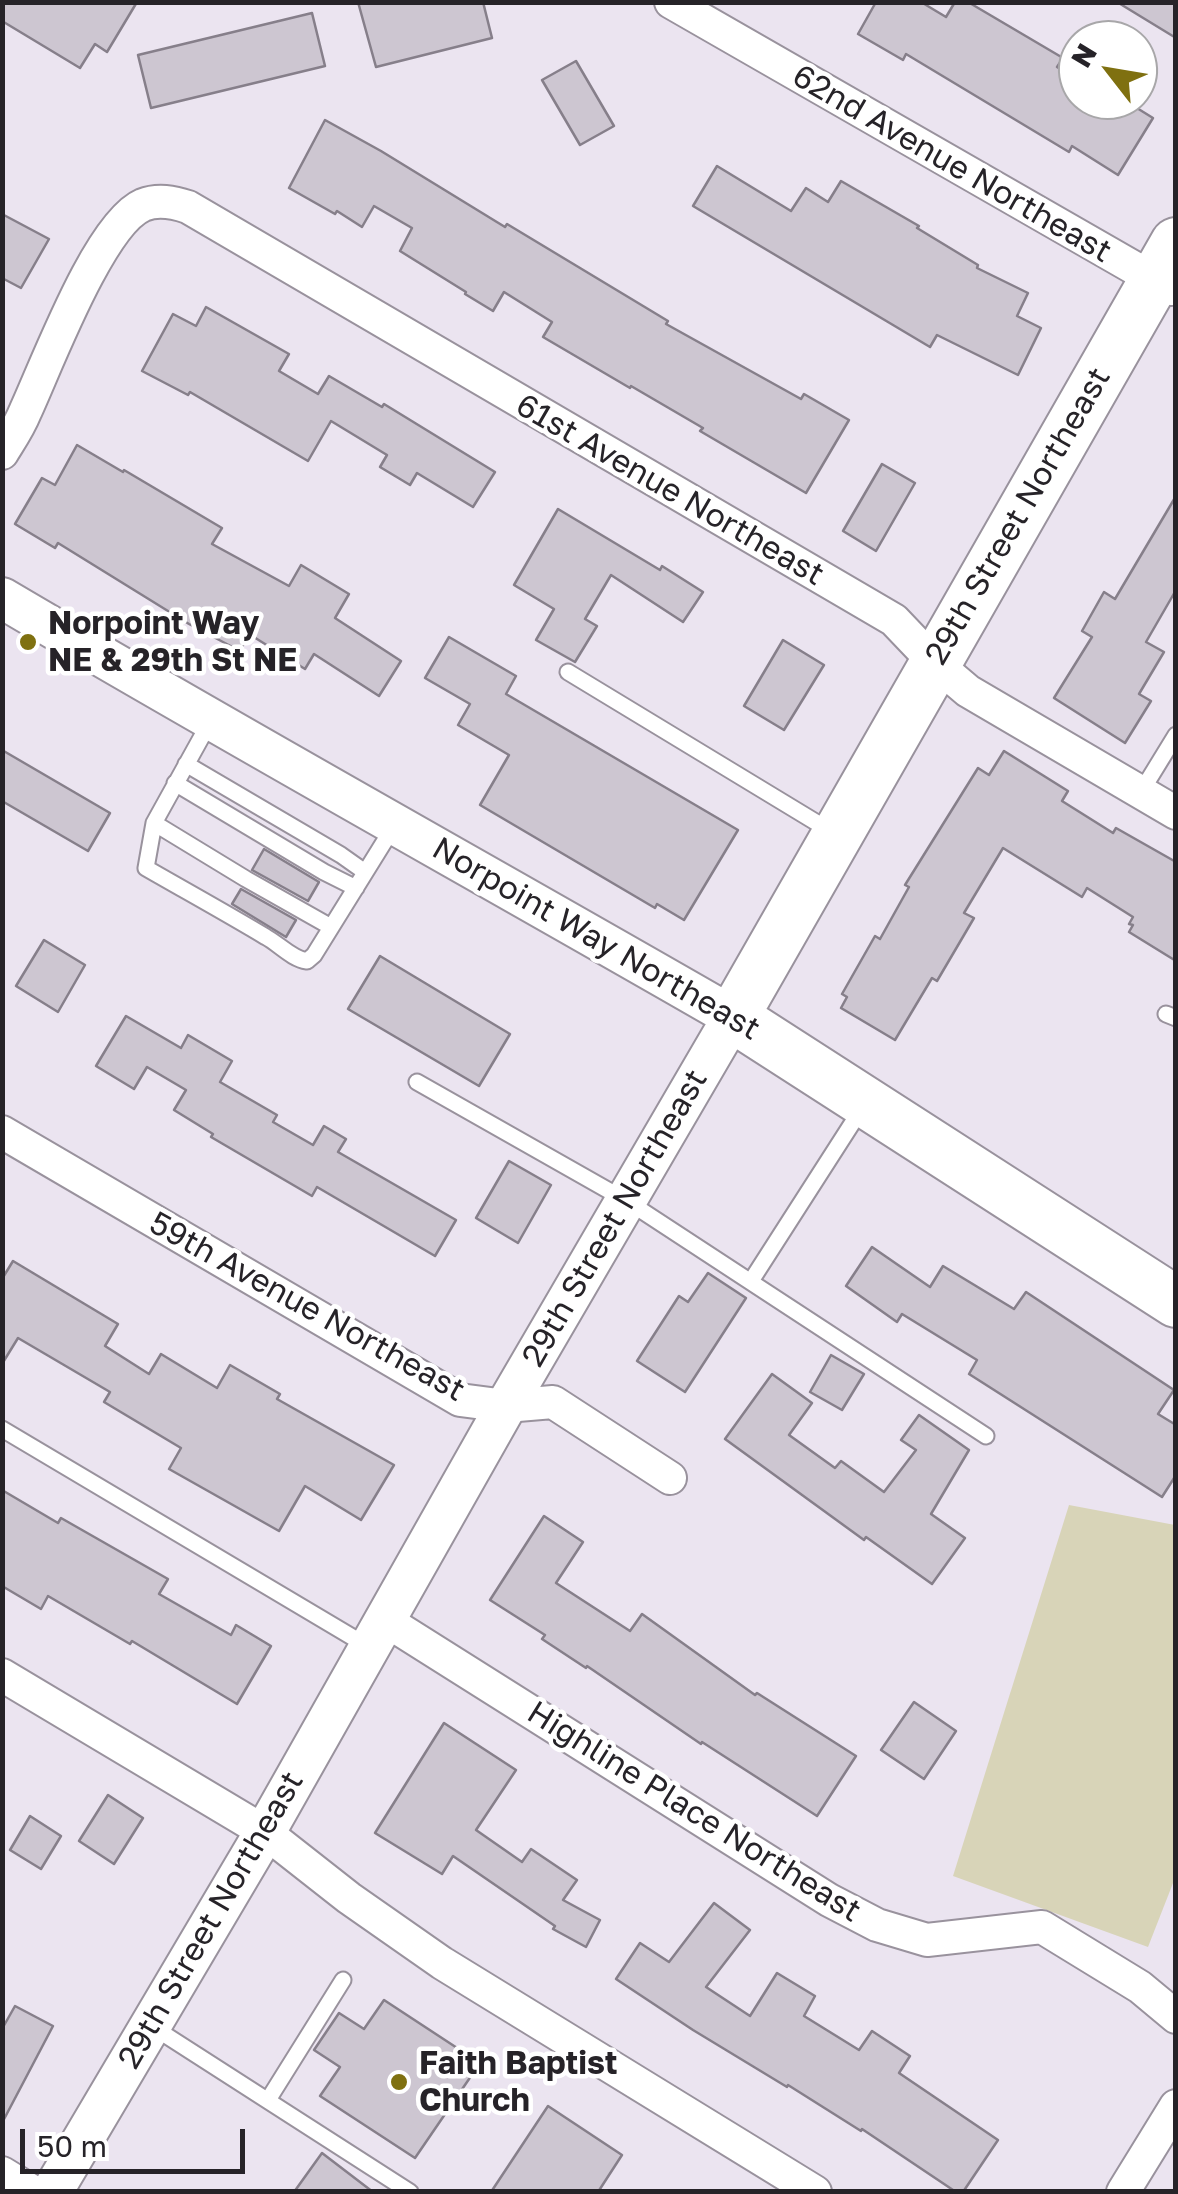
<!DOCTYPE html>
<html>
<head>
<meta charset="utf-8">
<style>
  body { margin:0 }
  #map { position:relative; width:1178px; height:2194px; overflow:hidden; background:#ebe4f0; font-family:"Golos Text",sans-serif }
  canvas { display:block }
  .frame { position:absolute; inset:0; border:5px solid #262328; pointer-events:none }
  .north { position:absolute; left:1058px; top:20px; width:100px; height:100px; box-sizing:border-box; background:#fff; border:2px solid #a8a7a9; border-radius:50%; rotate:301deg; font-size:28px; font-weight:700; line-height:40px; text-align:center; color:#262328 }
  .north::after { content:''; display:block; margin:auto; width:35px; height:45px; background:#7f7010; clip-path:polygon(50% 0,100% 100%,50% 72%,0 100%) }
  .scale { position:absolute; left:20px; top:2129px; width:225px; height:45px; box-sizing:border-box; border:5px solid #262328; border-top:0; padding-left:12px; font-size:30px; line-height:35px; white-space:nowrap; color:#262328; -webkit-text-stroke:8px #fff; paint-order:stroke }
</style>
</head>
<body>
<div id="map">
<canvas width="1178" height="2194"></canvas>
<div class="frame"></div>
<div class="north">N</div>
<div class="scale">50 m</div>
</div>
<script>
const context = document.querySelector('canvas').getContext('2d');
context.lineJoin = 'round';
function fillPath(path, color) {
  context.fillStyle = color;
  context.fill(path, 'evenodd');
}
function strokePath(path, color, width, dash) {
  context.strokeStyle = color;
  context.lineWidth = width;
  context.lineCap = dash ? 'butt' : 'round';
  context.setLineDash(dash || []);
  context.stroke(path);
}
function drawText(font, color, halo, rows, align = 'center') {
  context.font = font + ' "Golos Text",sans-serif';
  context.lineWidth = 9;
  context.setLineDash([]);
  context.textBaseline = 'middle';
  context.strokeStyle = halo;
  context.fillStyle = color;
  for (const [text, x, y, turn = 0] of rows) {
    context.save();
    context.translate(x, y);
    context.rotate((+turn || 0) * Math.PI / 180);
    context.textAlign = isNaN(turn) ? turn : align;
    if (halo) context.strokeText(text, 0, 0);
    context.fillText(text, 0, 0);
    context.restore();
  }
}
const green = new Path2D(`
  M 1069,1505 L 1175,1525 L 1175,1878 L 1148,1947 L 953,1876 Z`);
const building = new Path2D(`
  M 2,2 L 137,2 L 107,52 L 95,44 L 80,68 L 2,21 Z
  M 358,2 L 483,2 L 492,38 L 376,67 Z
  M 876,2 L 921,2 L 946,17 L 955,2 L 968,2 L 1063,58 L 1057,67 L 1078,80 L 1078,100 L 1124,100 L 1153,118 L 1118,175 L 1072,146 L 1069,152 L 906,54 L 903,60 L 858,34 Z
  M 1117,2 L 1176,2 L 1176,38 Z
  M 312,13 L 325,66 L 151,108 L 138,55 Z
  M 576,61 L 614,126 L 580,145 L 542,80 Z
  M 325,120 L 381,151 L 505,227 L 507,224 L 668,321 L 666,324 L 801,399 L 804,394 L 849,420 L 806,493 L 700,431 L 703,428 L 631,386 L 630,388 L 543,337 L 552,322 L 504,292 L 493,311 L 465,294 L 466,292 L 400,251 L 412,228 L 374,206 L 362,227 L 337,211 L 335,214 L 289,188 Z
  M 717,166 L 791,211 L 806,188 L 828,202 L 841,181 L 919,226 L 917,228 L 978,265 L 977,268 L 1028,293 L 1017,316 L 1041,328 L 1018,375 L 937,335 L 930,347 L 693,206 Z
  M 2,214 L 49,239 L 21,288 L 2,278 Z
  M 206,307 L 289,354 L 279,371 L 318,394 L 329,376 L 382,407 L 384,404 L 495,472 L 473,507 L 417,473 L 410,485 L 380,467 L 387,455 L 331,421 L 308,461 L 190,392 L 188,395 L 142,371 L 173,314 L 196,326 Z
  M 77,445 L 123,472 L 124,470 L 222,528 L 212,544 L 289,586 L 301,565 L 349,594 L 335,618 L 401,661 L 379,696 L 314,654 L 305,669 L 249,634 L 240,651 L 189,624 L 58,543 L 55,548 L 15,524 L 42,478 L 55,485 Z
  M 882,464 L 915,483 L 876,551 L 843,531 Z
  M 1176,496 L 1176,590 L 1146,642 L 1164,652 L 1139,694 L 1151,701 L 1125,743 L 1054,698 L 1092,637 L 1082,631 L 1104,592 L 1115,599 Z
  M 558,509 L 660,570 L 662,566 L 703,592 L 683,622 L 611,575 L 585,619 L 597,626 L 575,662 L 536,640 L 554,609 L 514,585 Z
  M 449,637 L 516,676 L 506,694 L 738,830 L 684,920 L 657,904 L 655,908 L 480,805 L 509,755 L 458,725 L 470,704 L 425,678 Z
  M 783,640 L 824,665 L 784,730 L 744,706 Z
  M 2,750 L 110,813 L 88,851 L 2,801 Z
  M 1004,751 L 1068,791 L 1062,801 L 1113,833 L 1116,828 L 1176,862 L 1176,961 L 1129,932 L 1133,925 L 1129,924 L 1133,917 L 1087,888 L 1082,897 L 1003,848 L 964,913 L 974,918 L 937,981 L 932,978 L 895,1040 L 841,1008 L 847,997 L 842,994 L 875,936 L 880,939 L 909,887 L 905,885 L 978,768 L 989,775 Z
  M 264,849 L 319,882 L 308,901 L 252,870 Z
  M 241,889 L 296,920 L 286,937 L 232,904 Z
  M 44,940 L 85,965 L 58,1012 L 16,986 Z
  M 380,956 L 510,1034 L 479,1086 L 348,1009 Z
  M 126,1016 L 181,1048 L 188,1035 L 232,1061 L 220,1082 L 277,1115 L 273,1122 L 313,1145 L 324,1126 L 346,1139 L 338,1152 L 456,1220 L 435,1256 L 317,1187 L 312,1196 L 211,1137 L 213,1134 L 174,1110 L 186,1090 L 147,1067 L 134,1089 L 96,1066 Z
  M 509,1161 L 551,1185 L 518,1243 L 476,1218 Z
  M 872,1247 L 930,1287 L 943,1266 L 1014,1309 L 1026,1292 L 1174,1390 L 1158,1414 L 1176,1425 L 1176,1475 L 1162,1497 L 969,1374 L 977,1360 L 902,1314 L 897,1322 L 846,1286 Z
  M 13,1261 L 118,1324 L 105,1346 L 149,1374 L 161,1354 L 217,1388 L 230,1365 L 280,1394 L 277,1399 L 394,1465 L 361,1520 L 305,1486 L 279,1531 L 169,1469 L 181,1448 L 104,1402 L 110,1392 L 18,1338 L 2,1364 L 2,1279 Z
  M 708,1273 L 746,1298 L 685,1392 L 637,1361 L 679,1296 L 688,1302 Z
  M 831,1355 L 864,1374 L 842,1410 L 810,1392 Z
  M 772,1374 L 812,1403 L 789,1435 L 835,1468 L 841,1461 L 884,1492 L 916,1450 L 901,1440 L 919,1415 L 969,1450 L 931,1514 L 965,1538 L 932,1584 L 866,1537 L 864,1540 L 725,1439 Z
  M 2,1490 L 58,1523 L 61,1518 L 168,1579 L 159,1594 L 231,1635 L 236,1625 L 271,1646 L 237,1704 L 132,1641 L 130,1644 L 48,1596 L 41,1609 L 2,1586 Z
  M 544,1516 L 583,1542 L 556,1583 L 630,1631 L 642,1614 L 755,1695 L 757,1693 L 856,1756 L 817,1816 L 702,1742 L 701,1744 L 587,1666 L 586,1668 L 542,1639 L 545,1635 L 490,1600 Z
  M 914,1702 L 956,1731 L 924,1779 L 881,1750 Z
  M 444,1723 L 516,1770 L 476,1830 L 522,1862 L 531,1849 L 577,1880 L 563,1900 L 600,1920 L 586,1947 L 553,1929 L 555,1926 L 453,1856 L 442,1874 L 375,1833 Z
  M 108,1795 L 143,1818 L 114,1864 L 79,1841 Z
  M 30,1816 L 61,1836 L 41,1869 L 10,1850 Z
  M 714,1903 L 750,1930 L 706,1987 L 750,2016 L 777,1973 L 815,1996 L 804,2016 L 859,2050 L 872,2031 L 910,2056 L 899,2073 L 998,2140 L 963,2192 L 956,2192 L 862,2129 L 861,2131 L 788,2085 L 787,2087 L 693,2030 L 616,1979 L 640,1943 L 669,1962 Z
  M 384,2000 L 480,2063 L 415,2158 L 320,2096 L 340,2067 L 314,2050 L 339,2013 L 364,2029 Z
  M 15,2006 L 53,2026 L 2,2123 L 2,2029 Z
  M 548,2106 L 622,2155 L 598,2192 L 491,2192 Z
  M 322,2153 L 373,2192 L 294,2192 Z`);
const service = new Path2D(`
  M 568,672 L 832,832
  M 211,720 L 154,823 L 146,868 C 186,891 226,913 266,937 C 279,944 292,959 307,961 L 314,955 L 394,826
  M 186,764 L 341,855 L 365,872
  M 175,783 L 324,872 L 356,888
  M 1141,792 L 1176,735
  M 154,823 L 246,879 L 331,927
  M 1166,1014 L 1176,1018
  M 417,1082 L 627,1201 L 986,1436
  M 751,1281 L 862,1108
  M 2,1429 L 369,1647
  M 153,2027 L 410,2192
  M 268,2100 L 343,1980`);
const minor = new Path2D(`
  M 671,2 L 1171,289
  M 2,453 C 10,440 19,427 25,412 C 46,367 99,224 143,205 C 158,199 173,202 188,207 L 894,620 L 935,663 L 968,691 L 1176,813
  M 2,1132 L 460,1400 L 506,1406 L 553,1402 L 670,1478
  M 385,1620 L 829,1900 L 877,1925 L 927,1940 L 1042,1927 L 1140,1987 L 1176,2017
  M 2,1675 L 265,1832 L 349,1898 L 442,1963 L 815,2192
  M 2,2173 L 33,2192
  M 1123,2192 L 1176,2106`);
const tertiary = new Path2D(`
  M 2,598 C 244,741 490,877 733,1017 L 506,1406 L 265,1832 L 52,2192`);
const primary = new Path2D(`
  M 1176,243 L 733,1017 L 1176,1302`);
const markers = [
  [28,642,10,"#7f7010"],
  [399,2082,10,"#7f7010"]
];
const streetNames = [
  ["62nd Avenue Northeast",952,164,30],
  ["61st Avenue Northeast",670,490,30],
  ["29th Street Northeast",1018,516,-60],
  ["Norpoint Way Northeast",596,939,30],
  ["29th Street Northeast",615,1218,-60],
  ["59th Avenue Northeast",307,1307,29],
  ["Highline Place Northeast",694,1812,32],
  ["29th Street Northeast",211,1920,-60]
];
const poiNames = [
  ["Norpoint Way",48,624],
  ["NE & 29th St NE",48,661],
  ["Faith Baptist",419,2064],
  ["Church",419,2101]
];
fillPath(green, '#d8d4b8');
fillPath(building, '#cdc6d1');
strokePath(building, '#867f8a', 2.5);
strokePath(service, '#99929d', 19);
strokePath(minor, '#99929d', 36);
strokePath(tertiary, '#99929d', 44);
strokePath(primary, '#99929d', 54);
strokePath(service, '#fff', 15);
strokePath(minor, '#fff', 32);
strokePath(tertiary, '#fff', 40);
strokePath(primary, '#fff', 50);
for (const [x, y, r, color] of markers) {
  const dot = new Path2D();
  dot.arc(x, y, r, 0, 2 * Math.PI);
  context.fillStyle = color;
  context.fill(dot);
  strokePath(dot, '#fff', 4);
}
drawText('32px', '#262328', '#fff', streetNames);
drawText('bold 32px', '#262328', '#fff', poiNames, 'left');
</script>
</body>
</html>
